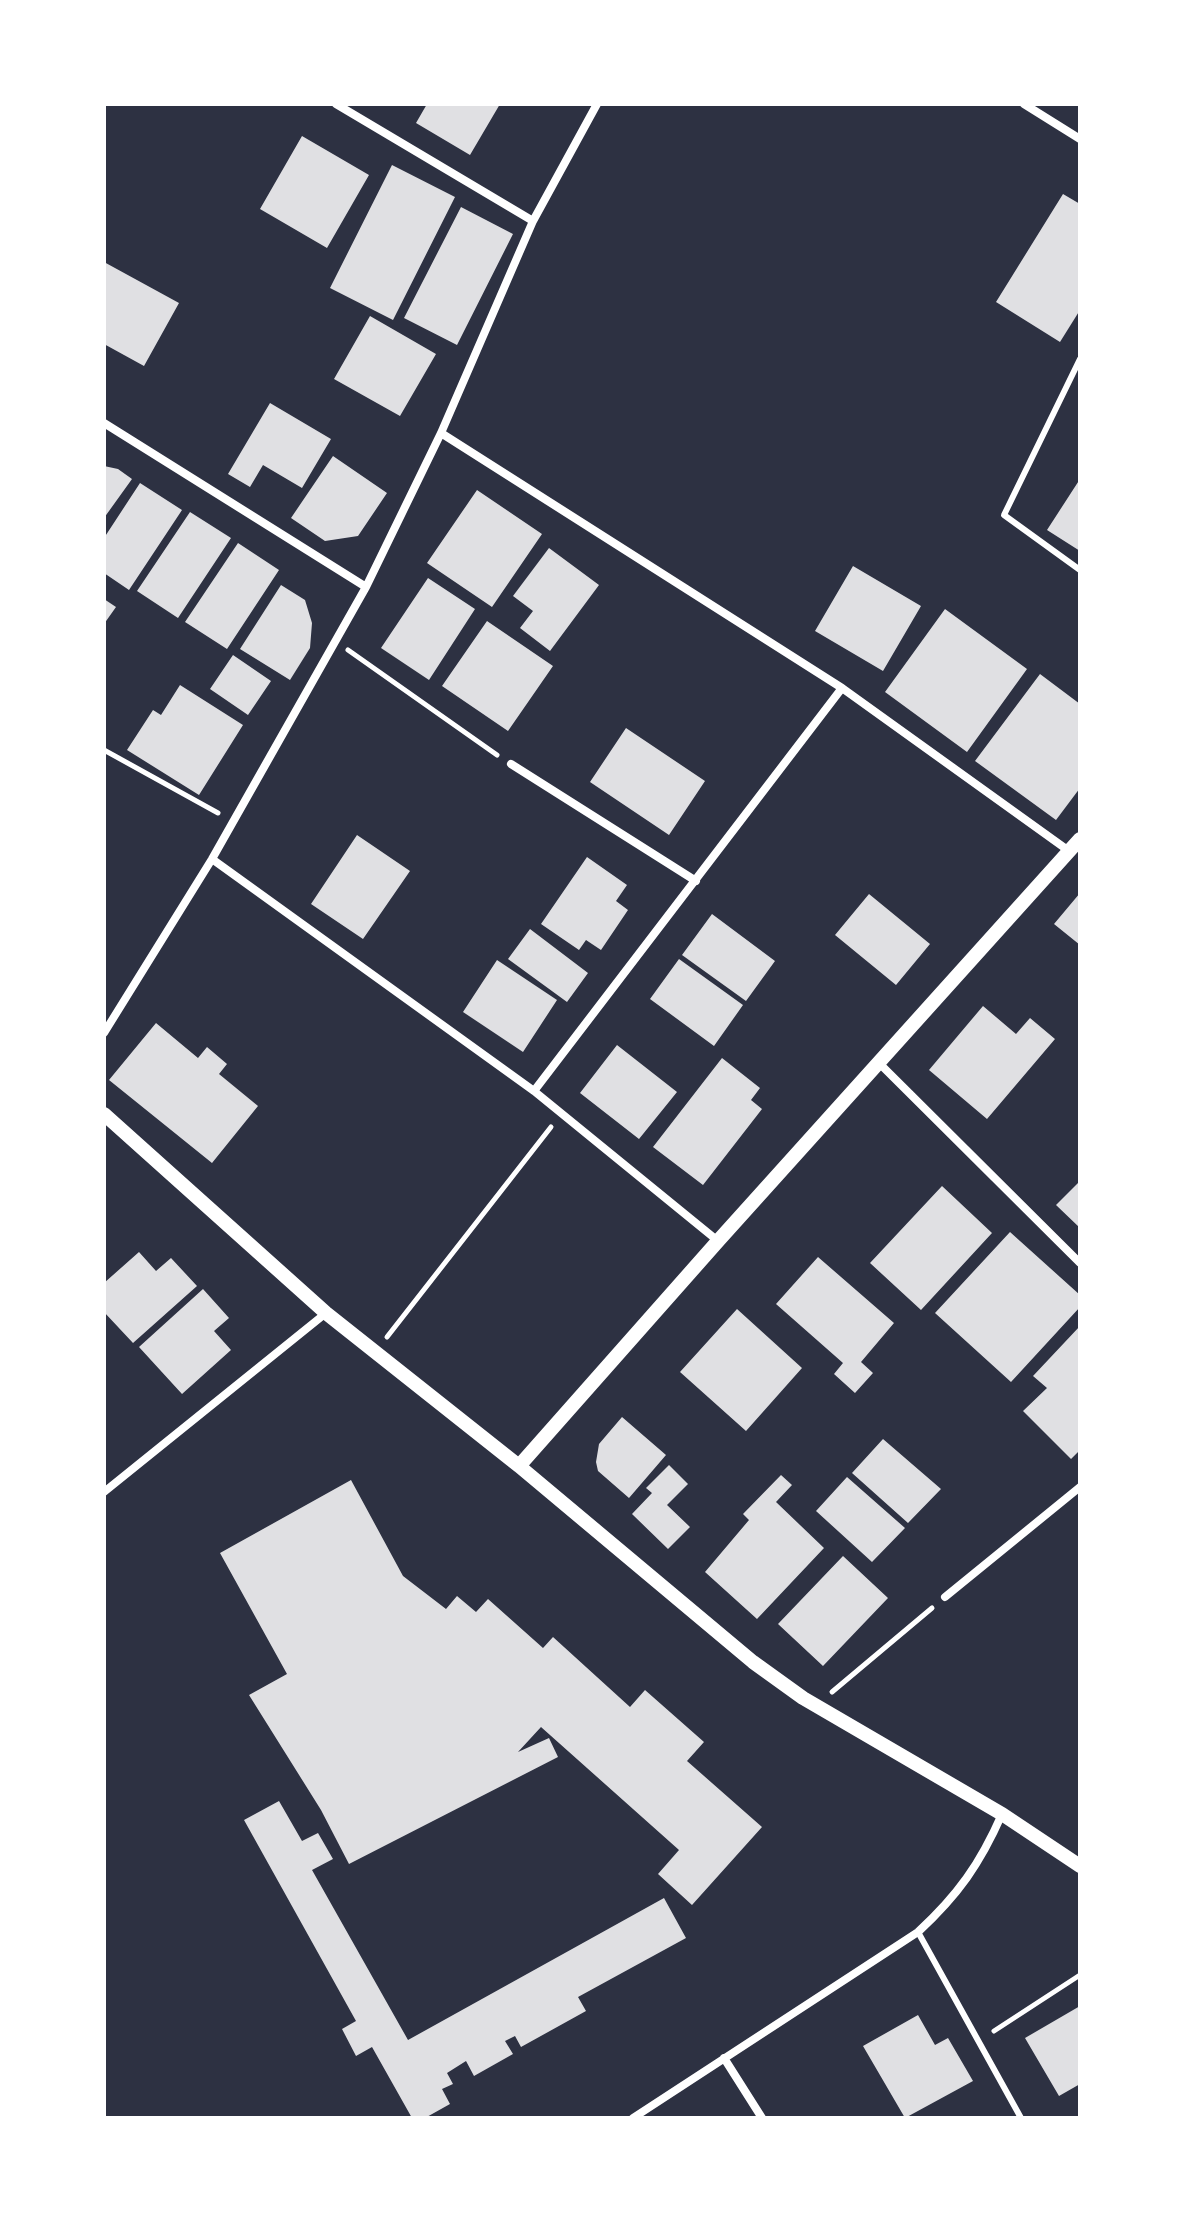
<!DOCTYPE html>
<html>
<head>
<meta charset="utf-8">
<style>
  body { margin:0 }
  #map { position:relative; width:1184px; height:2222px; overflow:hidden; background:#2d3142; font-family:Commissioner,sans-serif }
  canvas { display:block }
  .frame { position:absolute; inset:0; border:106px solid #fff; pointer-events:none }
</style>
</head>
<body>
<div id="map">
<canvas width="1184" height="2222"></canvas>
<div class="frame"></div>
</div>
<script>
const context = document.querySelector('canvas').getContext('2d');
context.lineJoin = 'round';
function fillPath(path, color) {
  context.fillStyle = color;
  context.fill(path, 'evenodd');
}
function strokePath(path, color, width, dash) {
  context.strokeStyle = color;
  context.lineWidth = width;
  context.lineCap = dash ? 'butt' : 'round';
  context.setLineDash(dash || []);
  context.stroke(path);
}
const building = new Path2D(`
  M 427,104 L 500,104 L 470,155 L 416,123 Z
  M 302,136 L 369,175 L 327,248 L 260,209 Z
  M 392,165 L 455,197 L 393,320 L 330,288 Z
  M 1063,194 L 1080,204 L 1080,310 L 1060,342 L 996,302 Z
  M 461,207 L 513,234 L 457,345 L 404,318 Z
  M 104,262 L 179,303 L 144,366 L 104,344 Z
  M 370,316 L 436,354 L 400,416 L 334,379 Z
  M 270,403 L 331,439 L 302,488 L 263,465 L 250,487 L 228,474 Z
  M 333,456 L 387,493 L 358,536 L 325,541 L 291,518 Z
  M 104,466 L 118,469 L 132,479 L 104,518 Z
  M 1080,479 L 1080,551 L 1047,530 Z
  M 140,483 L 182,510 L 129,590 L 104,573 L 104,538 Z
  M 477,490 L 542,534 L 492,607 L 427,563 Z
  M 190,512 L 231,538 L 178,618 L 137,591 Z
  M 238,543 L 279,570 L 227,649 L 185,622 Z
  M 549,548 L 599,585 L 550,651 L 520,628 L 533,611 L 513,596 Z
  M 853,566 L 921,606 L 883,671 L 815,631 Z
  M 428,578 L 475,609 L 429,680 L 381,648 Z
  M 281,585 L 305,600 L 312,623 L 310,648 L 290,680 L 240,649 Z
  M 104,599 L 116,607 L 104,624 Z
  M 945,609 L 1027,669 L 967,752 L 885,692 Z
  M 487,621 L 553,666 L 508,731 L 442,686 Z
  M 233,655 L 271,681 L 248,715 L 210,689 Z
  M 1040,674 L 1080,704 L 1080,788 L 1056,820 L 975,761 Z
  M 180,685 L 243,725 L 199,795 L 127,750 L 153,710 L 161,715 Z
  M 626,728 L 705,781 L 669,835 L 590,782 Z
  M 357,835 L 410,871 L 363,939 L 311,904 Z
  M 587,857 L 627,885 L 616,901 L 628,910 L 601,950 L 586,940 L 579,950 L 541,924 Z
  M 1080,893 L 1080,945 L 1054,924 Z
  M 869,894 L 930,944 L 896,985 L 835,935 Z
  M 712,914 L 775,961 L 746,1001 L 682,955 Z
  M 530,929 L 588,973 L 567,1002 L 508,959 Z
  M 679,959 L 743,1005 L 714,1046 L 650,999 Z
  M 497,960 L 557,1000 L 523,1052 L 463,1012 Z
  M 983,1006 L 1016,1034 L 1030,1018 L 1055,1039 L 987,1119 L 929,1070 Z
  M 156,1023 L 198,1058 L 207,1047 L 227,1064 L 219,1074 L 258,1106 L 212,1163 L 109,1080 Z
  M 617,1045 L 677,1092 L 639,1139 L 580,1093 Z
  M 722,1058 L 760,1088 L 751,1100 L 762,1109 L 703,1185 L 653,1147 Z
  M 1080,1181 L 1080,1228 L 1056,1205 Z
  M 942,1186 L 992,1233 L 921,1310 L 870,1263 Z
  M 1010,1232 L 1080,1295 L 1080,1307 L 1011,1382 L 935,1313 Z
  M 139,1252 L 156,1271 L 171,1258 L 197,1286 L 133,1343 L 104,1312 L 104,1283 Z
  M 818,1257 L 894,1323 L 861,1362 L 873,1373 L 855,1393 L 834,1374 L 843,1363 L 776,1304 Z
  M 203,1289 L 229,1318 L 214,1331 L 231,1350 L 182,1394 L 139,1347 Z
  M 737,1309 L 802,1368 L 746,1431 L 680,1372 Z
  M 1080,1326 L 1080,1450 L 1071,1459 L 1023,1411 L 1047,1388 L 1033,1376 Z
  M 622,1417 L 666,1455 L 629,1498 L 598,1471 L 596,1462 L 599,1444 Z
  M 883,1439 L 941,1489 L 908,1523 L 852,1473 Z
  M 669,1465 L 688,1484 L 667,1505 L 690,1527 L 668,1549 L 632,1514 L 652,1493 L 646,1488 Z
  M 781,1475 L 792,1485 L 776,1502 L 824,1548 L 757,1619 L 705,1572 L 749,1520 L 743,1514 Z
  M 847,1477 L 905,1528 L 872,1562 L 816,1511 Z
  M 351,1480 L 403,1576 L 446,1609 L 457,1596 L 476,1612 L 488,1599 L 543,1648 L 553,1637 L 630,1707 L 645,1690 L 704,1742 L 687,1761 L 762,1827 L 692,1905 L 658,1874 L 679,1850 L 541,1727 L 518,1752 L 549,1738 L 558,1757 L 349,1864 L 321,1810 L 249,1695 L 287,1674 L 220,1553 Z
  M 843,1556 L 888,1598 L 823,1666 L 778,1624 Z
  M 279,1801 L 302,1841 L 318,1833 L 333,1859 L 312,1870 L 408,2040 L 664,1898 L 686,1938 L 578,1997 L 586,2011 L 521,2047 L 515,2036 L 505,2041 L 513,2054 L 474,2076 L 466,2061 L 447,2073 L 453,2084 L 442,2089 L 450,2104 L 425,2118 L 412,2118 L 372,2047 L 356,2056 L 342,2029 L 356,2021 L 244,1820 Z
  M 1080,2006 L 1080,2084 L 1059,2096 L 1025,2038 Z
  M 918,2015 L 935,2045 L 948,2038 L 973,2081 L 905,2118 L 863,2046 Z`);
const path = new Path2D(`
  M 348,650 L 497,755
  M 104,750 L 218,813
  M 387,1337 L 551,1127
  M 832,1692 L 932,1608
  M 994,2031 L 1080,1975`);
const service = new Path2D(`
  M 1080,359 L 1004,515 L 1080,570
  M 918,1932 L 1021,2118`);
const minor = new Path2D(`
  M 336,104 L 533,221
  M 1024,104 L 1080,139
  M 104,423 L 366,587
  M 441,433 L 842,688 L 1069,851
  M 511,764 L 696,881
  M 212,859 L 534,1091 L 718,1241
  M 104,1033 L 212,859 L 366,587 L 441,433 L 533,221 L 597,104
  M 879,1063 L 1080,1263
  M 534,1091 L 842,688
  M 104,1492 L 326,1313
  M 945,1597 L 1080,1487
  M 724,2058 L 762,2118
  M 633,2118 L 918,1932 C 958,1895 980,1864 1002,1814`);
const tertiary = new Path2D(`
  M 104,1114 L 326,1313 L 519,1466 L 753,1662 L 803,1698 L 1002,1814 L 1080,1866
  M 519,1466 L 718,1241 L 1080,839`);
fillPath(building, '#e0e0e3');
strokePath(path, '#fff', 5);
strokePath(service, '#fff', 6);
strokePath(minor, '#fff', 8);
strokePath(tertiary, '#fff', 14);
</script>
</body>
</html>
